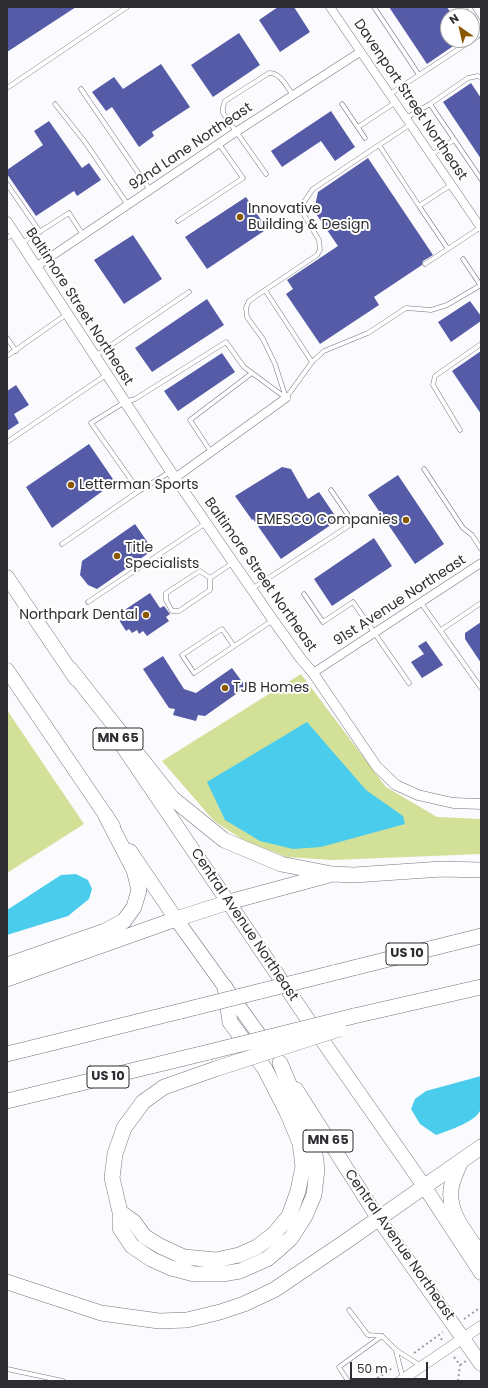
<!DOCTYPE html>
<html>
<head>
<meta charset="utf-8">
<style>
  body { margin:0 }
  #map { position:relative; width:488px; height:1388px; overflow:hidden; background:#fbfbfe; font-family:Poppins,sans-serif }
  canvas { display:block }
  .frame { position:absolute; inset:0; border:8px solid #2d2d32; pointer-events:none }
  .north { position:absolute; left:440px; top:8px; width:40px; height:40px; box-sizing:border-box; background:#fff; border:1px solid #ababad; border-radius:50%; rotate:326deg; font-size:11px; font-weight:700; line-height:16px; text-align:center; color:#2d2d32 }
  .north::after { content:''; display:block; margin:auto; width:14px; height:18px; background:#8a5801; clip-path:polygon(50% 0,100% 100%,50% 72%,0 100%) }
  .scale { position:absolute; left:350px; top:1362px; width:78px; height:18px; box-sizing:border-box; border:2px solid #2d2d32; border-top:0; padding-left:5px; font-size:12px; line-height:14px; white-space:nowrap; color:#2d2d32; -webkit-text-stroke:3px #fff; paint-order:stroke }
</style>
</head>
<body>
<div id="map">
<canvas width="488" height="1388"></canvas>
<div class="frame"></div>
<div class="north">N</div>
<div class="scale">50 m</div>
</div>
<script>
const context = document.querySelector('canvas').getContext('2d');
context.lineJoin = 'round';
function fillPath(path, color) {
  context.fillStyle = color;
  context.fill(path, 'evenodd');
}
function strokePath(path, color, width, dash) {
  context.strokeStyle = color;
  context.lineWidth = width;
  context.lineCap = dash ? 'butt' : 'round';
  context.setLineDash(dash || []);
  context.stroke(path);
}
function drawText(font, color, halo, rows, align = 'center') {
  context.font = font + ' Poppins,sans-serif';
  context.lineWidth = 4;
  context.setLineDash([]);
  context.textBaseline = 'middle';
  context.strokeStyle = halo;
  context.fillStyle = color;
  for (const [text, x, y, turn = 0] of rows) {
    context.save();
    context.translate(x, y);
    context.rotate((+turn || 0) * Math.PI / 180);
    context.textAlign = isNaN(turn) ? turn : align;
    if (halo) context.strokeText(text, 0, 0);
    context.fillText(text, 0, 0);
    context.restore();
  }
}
const green = new Path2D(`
  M 301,674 L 386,787 L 437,817 L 481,819 L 481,854 L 333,860 L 287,857 L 245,841 L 214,821 L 162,761 Z
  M 7,710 L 84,824 L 7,873 Z`);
const water = new Path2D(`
  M 307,722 L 366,790 L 403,816 L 405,824 L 321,847 L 293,849 L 260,841 L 225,820 L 207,782 Z
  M 76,874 L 88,880 L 92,889 L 89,899 L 68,916 L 7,935 L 7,910 L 61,875 Z
  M 481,1076 C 481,1086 483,1098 481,1108 C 479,1121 447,1131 436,1135 L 420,1124 L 411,1109 L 415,1099 L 426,1091 Z`);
const building = new Path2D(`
  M 7,7 L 76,7 L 7,52 Z
  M 278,7 L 294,7 L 310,32 L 280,52 L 259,20 Z
  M 389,7 L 447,7 L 453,16 L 448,16 L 448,40 L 462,40 L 427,64 Z
  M 239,33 L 260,65 L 213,97 L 191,65 Z
  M 161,64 L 190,107 L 152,132 L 154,136 L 139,147 L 112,107 L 106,111 L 92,92 L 114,77 L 123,89 Z
  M 471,83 L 481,98 L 481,159 L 443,102 Z
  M 331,111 L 355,147 L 335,161 L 321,141 L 282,167 L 271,151 Z
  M 49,121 L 82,168 L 89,163 L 101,180 L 77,196 L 74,191 L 36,216 L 7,174 L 7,170 L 43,145 L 34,131 Z
  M 368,158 L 433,255 L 423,261 L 422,265 L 374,297 L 379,305 L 320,344 L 286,294 L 293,289 L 287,280 L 338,246 L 314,211 L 318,192 Z
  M 246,197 L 267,229 L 207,269 L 185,237 Z
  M 133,235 L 162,279 L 124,304 L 94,260 Z
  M 207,299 L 224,325 L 152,372 L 135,348 Z
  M 470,301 L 481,316 L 481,321 L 451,342 L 438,322 Z
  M 481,351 L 481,414 L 452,371 Z
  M 222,353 L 235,372 L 178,411 L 164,391 Z
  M 16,385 L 29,405 L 14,414 L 19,423 L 7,431 L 7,391 Z
  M 89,444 L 115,482 L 52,528 L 26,487 Z
  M 282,467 L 291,469 L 308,499 L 319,492 L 338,520 L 281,559 L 253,519 L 252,520 L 235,496 Z
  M 398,475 L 444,544 L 415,564 L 368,495 Z
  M 135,524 L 153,550 L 97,589 L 88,585 L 80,575 L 82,561 Z
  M 374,538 L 392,566 L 332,606 L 314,579 Z
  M 150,593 L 160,608 L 164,606 L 170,614 L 166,617 L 169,621 L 147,636 L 143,631 L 139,634 L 137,630 L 132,633 L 129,629 L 126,631 L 119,620 L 124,616 L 126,609 Z
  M 481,622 L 481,663 L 465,639 L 465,633 Z
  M 426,641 L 443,665 L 422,678 L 411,662 L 424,654 L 418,646 Z
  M 163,656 L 184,689 L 196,693 L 232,668 L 246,687 L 205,716 L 198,715 L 196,721 L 173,715 L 175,709 L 169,708 L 143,669 Z`);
const path = new Path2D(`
  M 464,1319 L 481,1307
  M 442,1340 L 439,1335 L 443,1332
  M 414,1353 L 439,1335
  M 454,1357 L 460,1365 L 466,1361
  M 373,1381 L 394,1367
  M 458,1381 L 460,1365`);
const service = new Path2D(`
  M 374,7 L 419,75 L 390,94
  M 469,7 L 478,21 L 481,28
  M 419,75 L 477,37 L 481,31
  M 7,88 L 127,7
  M 81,89 L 150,190
  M 55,104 L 85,142 L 128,205
  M 342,104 L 365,138
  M 430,104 L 468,78 L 478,76 L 481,78
  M 406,118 L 430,104 L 481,179
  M 411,124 L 379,145 L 419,206
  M 358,127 L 396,102
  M 431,155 L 454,140
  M 266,174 L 223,113 L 223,107 L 225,101 L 269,73 C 281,73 286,86 293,95
  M 7,184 L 40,232
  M 178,221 L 243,178 L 219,144
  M 7,238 L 14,233
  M 22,243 L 69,213 L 83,235
  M 448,249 L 419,206 L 451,185
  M 463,259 L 481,286
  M 425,264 L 481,227
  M 265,290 L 312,362
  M 7,338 L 16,351
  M 7,356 L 67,314
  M 95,356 L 189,292
  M 286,398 L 275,364 L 263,339 L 247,317 L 246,308 L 249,301 L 317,255 L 320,250 L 319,240 L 304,215 L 304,202 L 313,189 L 379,145
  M 286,398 L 312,362 L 324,351 L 368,333 L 406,308 L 431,310 L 447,305 L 481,285
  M 460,430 L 433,385 L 435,376 L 481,344
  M 7,442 L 106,375
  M 211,452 L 190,420 L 252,373
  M 424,469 L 463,528 L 472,535 L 481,549
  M 139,491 L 91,423 L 125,402 L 135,399 L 226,342 L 244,367 L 286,398
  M 62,544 L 139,491 L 170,472
  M 210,578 L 200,571 L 166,593 L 166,600 L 172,611 L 179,611 L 210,590 L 210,578 L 234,562
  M 253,588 L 347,527 L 352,521 L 331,490
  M 304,594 L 323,622 L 353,602 L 409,683
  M 88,602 L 206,523
  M 421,603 L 481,688
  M 441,630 L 481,603
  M 234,646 L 222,629 L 182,655 L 194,673 L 273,620
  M 349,1310 L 368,1335 L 382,1336 L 396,1350 L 421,1366
  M 396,1351 L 403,1379
  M 7,1369 L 63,1381
  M 348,1381 L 339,1367 L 382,1336`);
const minor = new Path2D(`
  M 330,7 L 481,228
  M 37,266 L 239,130 L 360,52
  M 175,478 L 286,398
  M 313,673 L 481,563`);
const tertiary = new Path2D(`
  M 7,222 L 175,478 L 273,620 L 301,659 L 313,673 L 377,767 L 396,785 L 418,795 L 453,803 L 481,804
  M 400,1381 L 481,1326`);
const trunk = new Path2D(`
  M 7,577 L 76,679
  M 7,670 L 113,826
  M 119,741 L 315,1030 L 424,1186 L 481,1273
  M 130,851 L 176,919 L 268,1047
  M 296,1089 L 378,1218 L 481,1364`);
const motorway = new Path2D(`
  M 70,669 L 172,798 L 224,840 L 281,864 L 332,874 L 354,875 L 442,869 L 481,870
  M 7,965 L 105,931 L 124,921 L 134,907 L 139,890 L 134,870 L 106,816
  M 333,973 L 481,936
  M 7,979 L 176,919 L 229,902 L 329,875
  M 354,1016 L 481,987
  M 7,1054 L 181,1011
  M 218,1068 L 164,1087 L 143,1102 L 124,1128 L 115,1154 L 112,1178 L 120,1212 L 120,1228 L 132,1246 L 151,1259 L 171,1268 L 194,1274 L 222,1274 L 240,1271 L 267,1259 L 279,1249 L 291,1238 L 305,1216 L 314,1195 L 317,1169 L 313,1140 L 280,1063
  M 7,1101 L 209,1052
  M 461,1161 C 458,1168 454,1176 452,1184 C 445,1211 467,1234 481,1255
  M 120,1212 L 134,1222 L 144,1236 L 160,1246 L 184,1257 L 216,1260 L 239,1255 L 257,1247 L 274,1234 L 289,1216 L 298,1191 L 303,1166 L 300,1143 L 287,1112 L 265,1069 L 230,1022 L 225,987
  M 7,1282 L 101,1313 L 159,1321 L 187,1320 L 220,1312 L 244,1304 L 274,1290 L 345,1242 L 481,1147`);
const motorwayBridge = new Path2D(`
  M 181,1011 L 333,973
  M 209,1052 L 354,1016
  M 218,1068 L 339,1029`);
const markers = [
  [240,217,4,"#8a5801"],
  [71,485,4,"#8a5801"],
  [406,520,4,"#8a5801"],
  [117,556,4,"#8a5801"],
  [146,615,4,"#8a5801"],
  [225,688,4,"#8a5801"]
];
const shields = [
  [118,739,50],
  [407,954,42],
  [108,1077,42],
  [328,1141,50]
];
const shieldNames = [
  ["MN 65",118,739],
  ["US 10",407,954],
  ["US 10",108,1077],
  ["MN 65",328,1141]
];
const streetNames = [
  ["Davenport Street Northeast",410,100,56],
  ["92nd Lane Northeast",191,147,-34],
  ["Baltimore Street Northeast",79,307,57],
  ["Baltimore Street Northeast",260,575,55],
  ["91st Avenue Northeast",400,601,-33],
  ["Central Avenue Northeast",244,925,56],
  ["Central Avenue Northeast",399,1245,55]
];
const poiNames = [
  ["Innovative",248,209],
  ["Building & Design",248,225],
  ["Letterman Sports",79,485],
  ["EMESCO Companies",398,520,"right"],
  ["Title",125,548],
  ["Specialists",125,564],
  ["Northpark Dental",138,615,"right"],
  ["TJB Homes",233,688]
];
fillPath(green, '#d2e098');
fillPath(water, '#4acdec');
fillPath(building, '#555ba7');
strokePath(service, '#757680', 5);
strokePath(minor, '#757680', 9);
strokePath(tertiary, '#757680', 11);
strokePath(trunk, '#757680', 15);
strokePath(motorway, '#757680', 16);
strokePath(path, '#9e9ea1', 2, [2, 3]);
strokePath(service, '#fff', 4);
strokePath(minor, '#fff', 8);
strokePath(tertiary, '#fff', 10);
strokePath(trunk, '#fff', 14);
strokePath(motorway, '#fff', 15);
strokePath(motorwayBridge, '#757680', 16, []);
strokePath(motorwayBridge, '#fff', 15);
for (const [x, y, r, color] of markers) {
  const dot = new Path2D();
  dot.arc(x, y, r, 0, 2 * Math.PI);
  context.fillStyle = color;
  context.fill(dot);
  strokePath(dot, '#fff', 1.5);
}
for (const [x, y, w] of shields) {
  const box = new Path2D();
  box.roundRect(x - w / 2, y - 11, w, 22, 3);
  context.fillStyle = '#fff';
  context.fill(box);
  strokePath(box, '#2d2d32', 1);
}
drawText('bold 13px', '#2d2d32', null, shieldNames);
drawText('14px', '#2d2d32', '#fff', streetNames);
drawText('14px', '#2d2d32', '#fff', poiNames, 'left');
</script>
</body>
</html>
